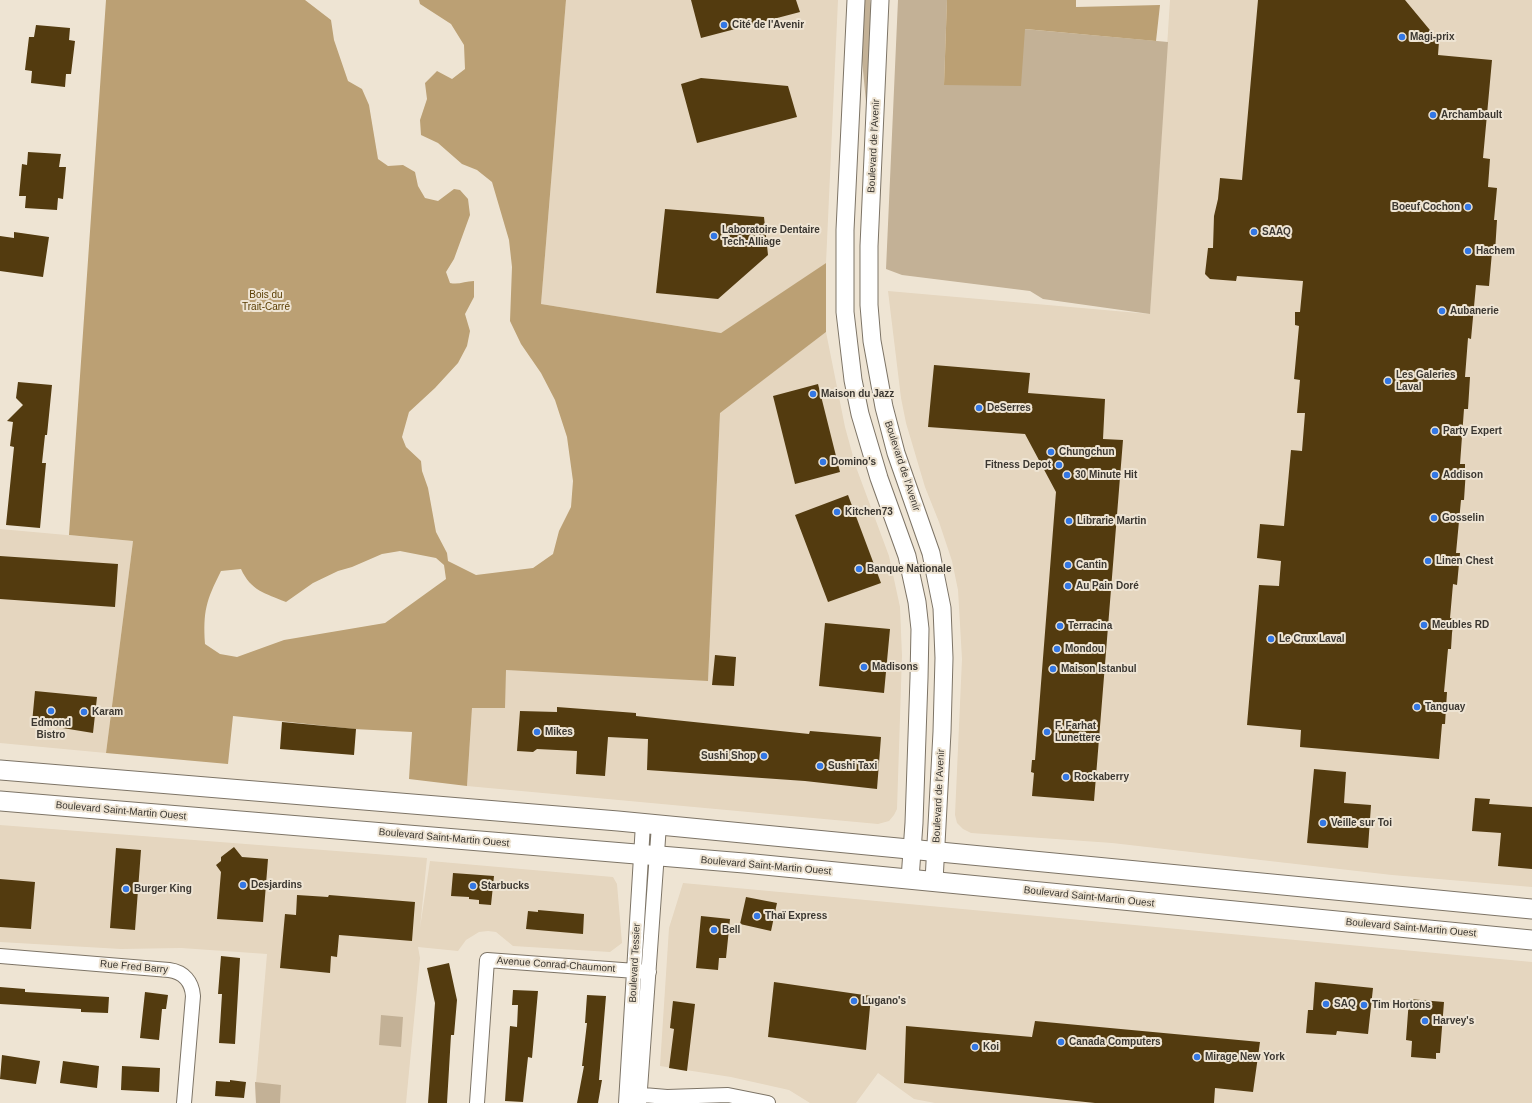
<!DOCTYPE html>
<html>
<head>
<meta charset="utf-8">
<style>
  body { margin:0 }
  canvas { display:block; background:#eee4d3 }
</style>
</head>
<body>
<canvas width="1532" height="1103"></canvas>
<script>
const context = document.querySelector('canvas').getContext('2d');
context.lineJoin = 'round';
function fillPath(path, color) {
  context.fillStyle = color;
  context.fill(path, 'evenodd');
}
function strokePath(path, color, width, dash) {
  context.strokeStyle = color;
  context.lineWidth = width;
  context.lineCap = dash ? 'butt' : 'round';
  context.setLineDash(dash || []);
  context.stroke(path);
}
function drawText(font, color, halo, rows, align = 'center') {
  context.font = font + ' Arial,sans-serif';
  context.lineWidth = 4;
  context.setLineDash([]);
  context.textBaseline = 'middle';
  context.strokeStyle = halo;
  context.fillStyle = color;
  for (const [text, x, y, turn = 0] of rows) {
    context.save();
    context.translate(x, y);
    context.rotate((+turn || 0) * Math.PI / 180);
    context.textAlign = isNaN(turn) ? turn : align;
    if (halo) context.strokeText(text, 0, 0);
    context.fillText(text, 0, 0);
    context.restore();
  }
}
const built = new Path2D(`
  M 566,0 L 838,0 L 826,263 L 721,333 L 541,304 Z
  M 1170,0 L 1532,0 L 1532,887 L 1392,875 L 1112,843 L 971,833 L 963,829 L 957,823 L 955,815 L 962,659 L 958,590 L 952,561 L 939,522 L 925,487 L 906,423 L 901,398 L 888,291 L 1150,314 Z
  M 826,332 L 845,427 L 856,467 L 889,556 L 900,607 L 902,656 L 897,809 L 894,815 L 889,821 L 878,824 L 467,786 L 472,708 L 506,670 L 708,680 L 720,412 Z
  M 0,529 L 133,541 L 106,753 L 0,743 Z
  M 0,825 L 427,858 L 420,928 L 430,861 L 613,877 L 617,884 L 622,943 L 610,952 L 513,946 L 496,932 L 488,931 L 479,932 L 466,940 L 458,951 L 418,947 L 420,958 L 406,1103 L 256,1103 L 255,1082 L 256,1082 L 267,954 L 181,948 L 121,949 L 0,942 Z
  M 683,883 L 1532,962 L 1532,1103 L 935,1103 L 914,1099 L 878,1073 L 856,1103 L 810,1103 L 789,1090 L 731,1077 L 660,1066 L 669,928 Z`);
const green = new Path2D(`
  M 864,0 L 870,0 L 872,23 L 868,102 L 866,102 L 862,60 Z
  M 898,0 L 947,0 L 944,84 L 1024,29 L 1168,42 L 1150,314 L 1043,299 L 1030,291 L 902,275 L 886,269 Z
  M 381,1015 L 403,1017 L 401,1047 L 379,1045 Z
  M 255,1082 L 281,1085 L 280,1103 L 256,1103 Z`);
const forest = new Path2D(`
  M 106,0 L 305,0 L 331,20 L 334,40 L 348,81 L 362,89 L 369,105 L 378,159 L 388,166 L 403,165 L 415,172 L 418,186 L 425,198 L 438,201 L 454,189 L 460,190 L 468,199 L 470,215 L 454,259 L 446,272 L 450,283 C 459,285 465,281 474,281 L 474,297 L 465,314 L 470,331 L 467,346 L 458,363 L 435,388 L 409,412 L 402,437 L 406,447 L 421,461 L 422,471 L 428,488 L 436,532 L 447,553 L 448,561 L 476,575 L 533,568 L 553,554 L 559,531 L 571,507 L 573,481 L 567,437 L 555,400 L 541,373 L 521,344 L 510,321 L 512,267 L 509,240 L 492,182 L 477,170 L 462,164 L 438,143 L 421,135 L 420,120 L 427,99 L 425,83 L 437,71 L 452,79 L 465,69 L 464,45 L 451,24 L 420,4 L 419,0 L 566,0 L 541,304 L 721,333 L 826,263 L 826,332 L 720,413 L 708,681 L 506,670 L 505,708 L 472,708 L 467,786 L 409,779 L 412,732 L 354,729 L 233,716 L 228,764 L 106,753 L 133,541 L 69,535 ZM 400,551 L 436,558 L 444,565 L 446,579 L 385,623 L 284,640 L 237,657 L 220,654 L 205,644 C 203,611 206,601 221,571 L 241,569 C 251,591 265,593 286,602 L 313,583 L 338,571 L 352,567 L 382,554 Z
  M 947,0 L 1076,0 L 1076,7 L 1160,5 L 1156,41 L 1025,29 L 1021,86 L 944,85 Z`);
const building = new Path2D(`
  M 691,0 L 796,0 L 800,12 L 701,38 Z
  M 1258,0 L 1405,0 L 1439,41 L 1438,55 L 1492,60 L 1483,158 L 1490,159 L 1488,187 L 1497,188 L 1494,220 L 1497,220 L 1495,252 L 1492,252 L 1489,286 L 1476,285 L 1471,339 L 1468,338 L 1465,377 L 1470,377 L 1468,409 L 1464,409 L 1460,464 L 1465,464 L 1465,469 L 1466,469 L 1464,500 L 1461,500 L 1456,553 L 1460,553 L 1457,585 L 1453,584 L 1450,618 L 1454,618 L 1452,633 L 1451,649 L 1448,649 L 1444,692 L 1447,692 L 1445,724 L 1442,724 L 1439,759 L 1300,747 L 1301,730 L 1247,725 L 1259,585 L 1279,586 L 1281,561 L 1257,558 L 1260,524 L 1284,526 L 1291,450 L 1302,451 L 1305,413 L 1297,413 L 1300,380 L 1294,379 L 1299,326 L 1295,325 L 1295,312 L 1300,312 L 1303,281 L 1237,276 L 1236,281 L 1210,279 L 1205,274 L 1208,248 L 1213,248 L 1214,216 L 1218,199 L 1220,178 L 1242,180 Z
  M 36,25 L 70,28 L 69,40 L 75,41 L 71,74 L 66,74 L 65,87 L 31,83 L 32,71 L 25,70 L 29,37 L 34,37 Z
  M 701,78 L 788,86 L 797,117 L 697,143 L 681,84 Z
  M 28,152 L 61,154 L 59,167 L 66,167 L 63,199 L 58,198 L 57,210 L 25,208 L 26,196 L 19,196 L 22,164 L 27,165 Z
  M 665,209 L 764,217 L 768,255 L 718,299 L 656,293 Z
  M 14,232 L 49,237 L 43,277 L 0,271 L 0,236 L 14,238 Z
  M 934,365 L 1030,373 L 1028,393 L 1105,399 L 1103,439 L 1123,440 L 1094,801 L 1032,796 L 1034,773 L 1031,772 L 1032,760 L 1035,760 L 1056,492 L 1025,434 L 928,427 Z
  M 18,382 L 52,385 L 47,435 L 45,435 L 42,463 L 46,463 L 40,528 L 6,525 L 14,447 L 10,446 L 13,422 L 7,421 L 23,405 L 16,398 Z
  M 818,384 L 840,472 L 795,484 L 773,396 Z
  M 848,495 L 881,583 L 828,602 L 795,515 Z
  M 0,556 L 118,564 L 115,607 L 0,599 Z
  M 825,623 L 890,629 L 884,693 L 819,686 Z
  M 715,655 L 736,657 L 734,686 L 712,685 Z
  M 35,691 L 97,697 L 93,733 L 32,723 Z
  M 557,707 L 636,713 L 636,716 L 809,734 L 810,731 L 881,737 L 877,789 L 805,781 L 647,770 L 648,739 L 608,737 L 605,776 L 576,774 L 577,751 L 537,749 L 533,752 L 517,751 L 520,711 L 557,712 Z
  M 282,722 L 356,729 L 354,755 L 280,749 Z
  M 1314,769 L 1346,772 L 1344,803 L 1371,805 L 1368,848 L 1307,843 Z
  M 1475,798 L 1490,799 L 1489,804 L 1532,807 L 1532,869 L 1498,866 L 1501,833 L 1472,831 Z
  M 234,847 L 242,857 L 268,859 L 263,922 L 217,919 L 221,872 L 216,865 L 221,861 L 221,857 Z
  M 116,848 L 141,850 L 135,930 L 110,928 Z
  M 453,873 L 494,876 L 491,905 L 479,904 L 479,900 L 469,899 L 469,897 L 451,896 Z
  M 0,879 L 35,882 L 31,929 L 0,927 Z
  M 297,895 L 328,897 L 329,895 L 415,902 L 412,941 L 339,935 L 337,957 L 331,956 L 330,973 L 280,968 L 285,914 L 296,915 Z
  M 746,897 L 777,903 L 771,931 L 740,924 Z
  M 538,910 L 584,914 L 583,934 L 526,929 L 528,911 L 538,912 Z
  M 701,916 L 730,919 L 726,958 L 719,958 L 718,970 L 696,968 Z
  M 221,956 L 240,958 L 235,1044 L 219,1043 L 222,994 L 218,994 Z
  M 449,963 L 457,1000 L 454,1035 L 451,1035 L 447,1103 L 428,1103 L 435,1003 L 427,968 Z
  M 774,982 L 871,996 L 866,1050 L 768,1037 Z
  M 1315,982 L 1373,988 L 1368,1034 L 1337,1031 L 1336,1035 L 1306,1033 L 1308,1010 L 1313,1010 Z
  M 0,987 L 25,989 L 25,992 L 109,997 L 108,1013 L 81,1012 L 81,1009 L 0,1004 Z
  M 513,990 L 538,991 L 532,1058 L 528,1057 L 523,1102 L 505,1101 L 510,1026 L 517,1027 L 518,1005 L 512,1005 Z
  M 145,992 L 168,995 L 166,1009 L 162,1009 L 159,1040 L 140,1038 Z
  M 587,995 L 606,996 L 599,1080 L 602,1080 L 598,1103 L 577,1103 L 584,1066 L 582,1066 L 587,1023 L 585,1023 Z
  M 1409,999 L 1444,1002 L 1440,1053 L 1436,1053 L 1436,1059 L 1411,1057 L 1412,1041 L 1406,1040 Z
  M 673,1001 L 695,1004 L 687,1071 L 669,1068 L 674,1029 L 670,1028 Z
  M 1035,1021 L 1260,1042 L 1253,1092 L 1215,1088 L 1214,1103 L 1095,1103 L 904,1083 L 906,1026 L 1032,1037 Z
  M 2,1055 L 40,1061 L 36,1084 L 0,1079 Z
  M 63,1061 L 99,1066 L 97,1088 L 60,1083 Z
  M 122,1066 L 160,1068 L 159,1092 L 121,1090 Z
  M 230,1080 L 246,1082 L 244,1098 L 215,1096 L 216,1081 L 230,1082 Z`);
const minor = new Path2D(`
  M 0,956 L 169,970 C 184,972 192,982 193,996 L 184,1103
  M 631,1094 L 667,1097 L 728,1095 L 768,1103
  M 477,1103 L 487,960 L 649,972
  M 626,1103 L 643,824
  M 639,1103 L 659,825`);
const tertiary = new Path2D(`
  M 856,0 L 845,230 L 845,312 L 853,380 L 860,414 L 879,478 L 907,556 L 917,602 L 920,629 L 919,678 L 914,823 L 910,879
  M 880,0 L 869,246 L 869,305 L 872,341 L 884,407 L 896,453 L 931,553 L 942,608 L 944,658 L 942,732 L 934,881`);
const secondary = new Path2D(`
  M 0,770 L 618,821 L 1532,909
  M 0,801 L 744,863 L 1532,940`);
const markers = [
  [724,25,4,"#3377e4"],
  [1402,37,4,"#3377e4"],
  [1433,115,4,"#3377e4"],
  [1468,207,4,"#3377e4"],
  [1254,232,4,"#3377e4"],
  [714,236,4,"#3377e4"],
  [1468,251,4,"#3377e4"],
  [1442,311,4,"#3377e4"],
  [1388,381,4,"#3377e4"],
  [813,394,4,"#3377e4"],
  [979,408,4,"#3377e4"],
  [1435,431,4,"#3377e4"],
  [1051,452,4,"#3377e4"],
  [823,462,4,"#3377e4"],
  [1059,465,4,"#3377e4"],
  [1067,475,4,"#3377e4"],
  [1435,475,4,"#3377e4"],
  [837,512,4,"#3377e4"],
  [1434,518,4,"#3377e4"],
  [1069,521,4,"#3377e4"],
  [1428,561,4,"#3377e4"],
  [1068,565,4,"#3377e4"],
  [859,569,4,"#3377e4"],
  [1068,586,4,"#3377e4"],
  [1424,625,4,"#3377e4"],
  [1060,626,4,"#3377e4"],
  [1271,639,4,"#3377e4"],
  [1057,649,4,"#3377e4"],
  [864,667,4,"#3377e4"],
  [1053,669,4,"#3377e4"],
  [1417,707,4,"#3377e4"],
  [51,711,4,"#3377e4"],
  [84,712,4,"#3377e4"],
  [537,732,4,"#3377e4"],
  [1047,732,4,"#3377e4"],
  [764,756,4,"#3377e4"],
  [820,766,4,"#3377e4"],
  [1066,777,4,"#3377e4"],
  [1323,823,4,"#3377e4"],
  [243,885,4,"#3377e4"],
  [473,886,4,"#3377e4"],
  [126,889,4,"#3377e4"],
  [757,916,4,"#3377e4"],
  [714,930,4,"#3377e4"],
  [854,1001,4,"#3377e4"],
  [1326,1004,4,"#3377e4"],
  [1364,1005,4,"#3377e4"],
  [1425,1021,4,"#3377e4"],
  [1061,1042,4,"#3377e4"],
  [975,1047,4,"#3377e4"],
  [1197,1057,4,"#3377e4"]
];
const poiNames = [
  ["Cité de l'Avenir",732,25],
  ["Magi-prix",1410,37],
  ["Archambault",1441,115],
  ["Boeuf Cochon",1460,207,"right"],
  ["Laboratoire Dentaire",722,230],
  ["Tech-Alliage",722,242],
  ["SAAQ",1262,232],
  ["Hachem",1476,251],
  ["Aubanerie",1450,311],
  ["Les Galeries",1396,375],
  ["Laval",1396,387],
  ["Maison du Jazz",821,394],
  ["DeSerres",987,408],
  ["Party Expert",1443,431],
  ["Chungchun",1059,452],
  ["Domino's",831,462],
  ["Fitness Depot",1051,465,"right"],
  ["30 Minute Hit",1075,475],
  ["Addison",1443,475],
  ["Kitchen73",845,512],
  ["Gosselin",1442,518],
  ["Librarie Martin",1077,521],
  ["Linen Chest",1436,561],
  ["Cantin",1076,565],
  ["Banque Nationale",867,569],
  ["Au Pain Doré",1076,586],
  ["Meubles RD",1432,625],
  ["Terracina",1068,626],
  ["Le Crux Laval",1279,639],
  ["Mondou",1065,649],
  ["Madisons",872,667],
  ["Maison Istanbul",1061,669],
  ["Tanguay",1425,707],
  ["Karam",92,712],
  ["Edmond",51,723,"center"],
  ["Bistro",51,735,"center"],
  ["F. Farhat",1055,726],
  ["Lunettere",1055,738],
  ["Mikes",545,732],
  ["Sushi Shop",756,756,"right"],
  ["Sushi Taxi",828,766],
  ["Rockaberry",1074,777],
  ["Veille sur Toi",1331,823],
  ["Desjardins",251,885],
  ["Starbucks",481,886],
  ["Burger King",134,889],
  ["Thaï Express",765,916],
  ["Bell",722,930],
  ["Lugano's",862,1001],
  ["SAQ",1334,1004],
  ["Tim Hortons",1372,1005],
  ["Harvey's",1433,1021],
  ["Canada Computers",1069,1042],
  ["Koi",983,1047],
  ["Mirage New York",1205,1057]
];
const streetNames = [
  ["Boulevard de l'Avenir",874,146,-87],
  ["Boulevard de l'Avenir",902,466,72],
  ["Boulevard de l'Avenir",939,796,-87],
  ["Boulevard Saint-Martin Ouest",121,811,5],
  ["Boulevard Saint-Martin Ouest",444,838,5],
  ["Boulevard Saint-Martin Ouest",766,866,5],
  ["Boulevard Saint-Martin Ouest",1089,897,6],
  ["Boulevard Saint-Martin Ouest",1411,928,5],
  ["Boulevard Tessier",635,963,-87],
  ["Avenue Conrad-Chaumont",556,965,4],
  ["Rue Fred Barry",134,967,5]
];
const parkNames = [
  ["Bois du",266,295],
  ["Trait-Carré",266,307]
];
fillPath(built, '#e5d6bf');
fillPath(green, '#c3b196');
fillPath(forest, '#bba074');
fillPath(building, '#533b0f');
strokePath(minor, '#7d7466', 16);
strokePath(tertiary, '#7d7466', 19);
strokePath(secondary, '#7d7466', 21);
strokePath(minor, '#fff', 14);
strokePath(tertiary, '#fff', 17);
strokePath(secondary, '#fff', 19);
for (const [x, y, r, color] of markers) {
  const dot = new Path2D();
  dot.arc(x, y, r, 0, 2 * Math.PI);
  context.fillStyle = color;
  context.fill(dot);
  strokePath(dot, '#eee4d3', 1.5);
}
drawText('bold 10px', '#3b3731', '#eee4d3', poiNames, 'left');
drawText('10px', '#3b3731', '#eee4d3', streetNames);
drawText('10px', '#593d02', '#eee4d3', parkNames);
</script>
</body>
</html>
